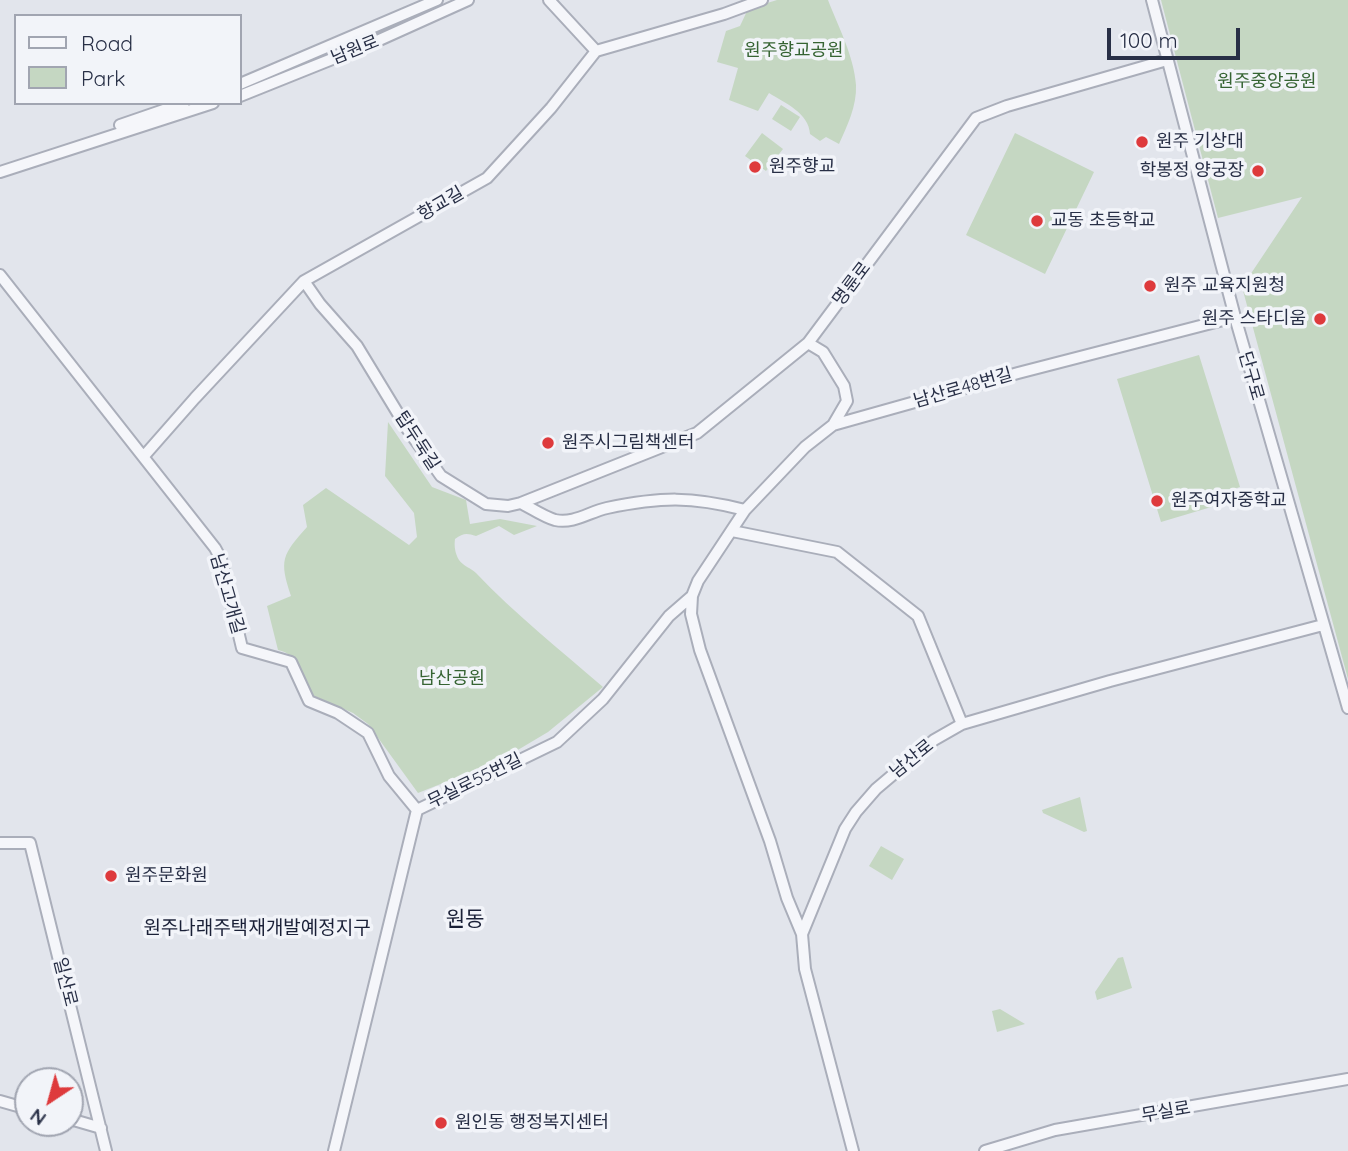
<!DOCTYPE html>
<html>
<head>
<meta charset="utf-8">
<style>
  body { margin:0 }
  #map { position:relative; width:1348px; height:1151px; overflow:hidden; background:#e2e5ec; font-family:Quicksand,sans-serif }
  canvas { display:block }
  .legend { position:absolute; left:14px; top:14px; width:228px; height:91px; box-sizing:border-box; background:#f2f4f9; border:2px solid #a1a5b1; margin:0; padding:9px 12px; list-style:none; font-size:21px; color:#282f46 }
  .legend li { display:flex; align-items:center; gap:14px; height:35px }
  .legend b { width:35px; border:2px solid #a1a5b1 }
  .north { position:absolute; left:14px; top:1067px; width:70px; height:70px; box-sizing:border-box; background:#f2f4f9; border:2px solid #a1a5b1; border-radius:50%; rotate:216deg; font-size:19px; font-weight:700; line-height:28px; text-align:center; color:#282f46 }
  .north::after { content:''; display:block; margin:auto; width:24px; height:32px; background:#de3a3c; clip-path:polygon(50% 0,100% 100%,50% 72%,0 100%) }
  .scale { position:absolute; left:1107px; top:28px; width:133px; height:32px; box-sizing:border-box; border:4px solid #282f46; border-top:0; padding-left:9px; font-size:21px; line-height:24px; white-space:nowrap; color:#282f46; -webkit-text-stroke:5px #f2f4f9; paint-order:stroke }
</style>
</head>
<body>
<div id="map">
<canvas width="1348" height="1151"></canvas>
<ul class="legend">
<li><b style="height:9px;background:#f5f6fa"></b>Road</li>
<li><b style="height:19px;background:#c5d7c2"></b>Park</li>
</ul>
<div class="north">N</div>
<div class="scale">100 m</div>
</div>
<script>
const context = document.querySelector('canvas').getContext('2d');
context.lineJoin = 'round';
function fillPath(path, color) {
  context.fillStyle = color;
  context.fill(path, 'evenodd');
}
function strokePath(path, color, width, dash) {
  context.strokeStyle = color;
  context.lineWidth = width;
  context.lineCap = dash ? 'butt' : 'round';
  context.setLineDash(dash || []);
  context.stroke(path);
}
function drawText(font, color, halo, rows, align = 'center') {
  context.font = font + ' Quicksand,"Noto Sans KR",sans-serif';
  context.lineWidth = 7;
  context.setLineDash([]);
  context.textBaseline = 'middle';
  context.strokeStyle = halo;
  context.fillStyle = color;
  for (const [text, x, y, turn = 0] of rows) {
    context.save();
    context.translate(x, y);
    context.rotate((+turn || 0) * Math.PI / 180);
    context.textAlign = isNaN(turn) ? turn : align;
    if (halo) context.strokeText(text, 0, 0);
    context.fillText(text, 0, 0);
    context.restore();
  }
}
const green = new Path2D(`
  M 777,0 L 828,0 C 838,26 854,56 856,85 C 857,106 847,126 839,144 L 826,137 L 820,141 L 810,134 C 809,113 785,103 769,93 L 758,111 L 729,100 L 738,68 L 717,62 L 726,31 L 740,26 L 748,9 Z
  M 1161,0 L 1348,0 L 1348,679 L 1242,287 L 1302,197 L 1218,218 Z
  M 781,105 L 800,117 L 791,131 L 772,119 Z
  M 762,133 L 783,149 L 766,171 L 745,156 Z
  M 1015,133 L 1094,172 L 1045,274 L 966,235 Z
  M 1199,355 L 1240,487 L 1216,495 L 1218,505 L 1161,522 L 1117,379 Z
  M 388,422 L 432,487 L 466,500 L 470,524 L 500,519 L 537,526 L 514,535 L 499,526 L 476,536 C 467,533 463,533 455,539 C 454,546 455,553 459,560 C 463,566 471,568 476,573 C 515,614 560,650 603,687 L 548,732 L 501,760 L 418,793 L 368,724 L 353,713 L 310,694 C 305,676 298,654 278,650 L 267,606 L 291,596 C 279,560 282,555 307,527 L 303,505 L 326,488 L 409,545 L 417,537 L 414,513 L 385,476 Z
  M 1080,797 L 1087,831 L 1084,832 L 1043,813 L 1042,810 Z
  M 881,846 L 904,859 L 892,880 L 869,866 Z
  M 1123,957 L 1132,988 L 1097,1000 L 1095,992 L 1118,958 Z
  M 1000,1009 L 1025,1024 L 997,1032 L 992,1011 Z`);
const minor = new Path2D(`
  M 549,0 L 596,51
  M 1152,0 L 1235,317 L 1348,708
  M 240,84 L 437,0
  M 240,96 L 377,41 L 468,0
  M 120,125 L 184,103
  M 0,172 L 213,103
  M 0,275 L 215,548 L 221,559 L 242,648 L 291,662 L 309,701 L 338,713 L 368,733 L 389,776 L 417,810
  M 304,281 L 320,304 L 357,346 L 408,430 L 441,476 L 486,504 L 508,506 L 521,503 L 697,433 L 808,343 L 976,118 L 1007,106 L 1167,60
  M 808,343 L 823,352 L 844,386 L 847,401 L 833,425
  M 144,456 L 195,398 L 304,281 L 487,178 L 551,108 L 596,51 L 724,14 L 762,0
  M 521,503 C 531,508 544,517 555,520 C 574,524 589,512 607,508 C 661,497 691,496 745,510
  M 732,531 L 837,552 L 918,616 L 962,724
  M 417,810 L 557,742 L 603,699 L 669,616 L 692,596
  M 0,843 L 30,843 L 106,1151
  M 802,934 L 787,898 L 770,841 L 700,650 L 691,614 L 692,596 L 698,581 L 745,510 L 805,447 L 833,425 L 1018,373 L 1235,317
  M 0,1101 L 28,1109
  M 70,1119 L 101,1128
  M 334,1151 L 417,810
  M 853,1151 L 805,969 L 802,934 L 845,829 L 856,812 L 876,789 L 934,740 L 962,724 L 1110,681 L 1323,625
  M 985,1151 L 1055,1130 L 1348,1079`);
const markers = [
  [1142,142,7,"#de3a3c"],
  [755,167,7,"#de3a3c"],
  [1258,171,7,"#de3a3c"],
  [1037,221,7,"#de3a3c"],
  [1150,286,7,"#de3a3c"],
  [1320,319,7,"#de3a3c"],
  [548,443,7,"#de3a3c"],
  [1157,501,7,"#de3a3c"],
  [111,876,7,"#de3a3c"],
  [441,1123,7,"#de3a3c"]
];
const streetNames = [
  ["남원로",355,50,-22],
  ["향교길",441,204,-30],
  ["명륜로",852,284,-53],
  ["단구로",1251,376,74],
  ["남산로48번길",963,388,-16],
  ["탑두둑길",417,441,57],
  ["남산고개길",227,594,74],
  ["남산로",912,759,-39],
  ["무실로55번길",475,781,-26],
  ["일산로",65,982,76],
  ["무실로",1166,1112,-10]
];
const parkNames = [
  ["원주향교공원",794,51],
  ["원주중앙공원",1267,82],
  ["남산공원",452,679]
];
const poiNames = [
  ["원주 기상대",1156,142],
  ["원주향교",769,167],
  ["학봉정 양궁장",1244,171,"right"],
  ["교동 초등학교",1051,221],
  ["원주 교육지원청",1164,286],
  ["원주 스타디움",1306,319,"right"],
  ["원주시그림책센터",562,443],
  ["원주여자중학교",1171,501],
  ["원주문화원",125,876],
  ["원인동 행정복지센터",455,1123]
];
const neighbourhoodNames = [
  ["원주나래주택재개발예정지구",257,928]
];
const quarterNames = [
  ["원동",465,920]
];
fillPath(green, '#c5d7c2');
strokePath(minor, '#aaaeba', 14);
strokePath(minor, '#f5f6fa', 10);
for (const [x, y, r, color] of markers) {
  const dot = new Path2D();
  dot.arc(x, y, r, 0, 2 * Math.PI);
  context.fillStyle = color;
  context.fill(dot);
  strokePath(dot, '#f2f4f9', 2.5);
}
drawText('18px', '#282f46', '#f2f4f9', streetNames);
drawText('18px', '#366433', '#f2f4f9', parkNames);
drawText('18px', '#282f46', '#f2f4f9', poiNames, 'left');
drawText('19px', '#1a2037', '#f2f4f9', neighbourhoodNames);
drawText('21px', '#1a2037', '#f2f4f9', quarterNames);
</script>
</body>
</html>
